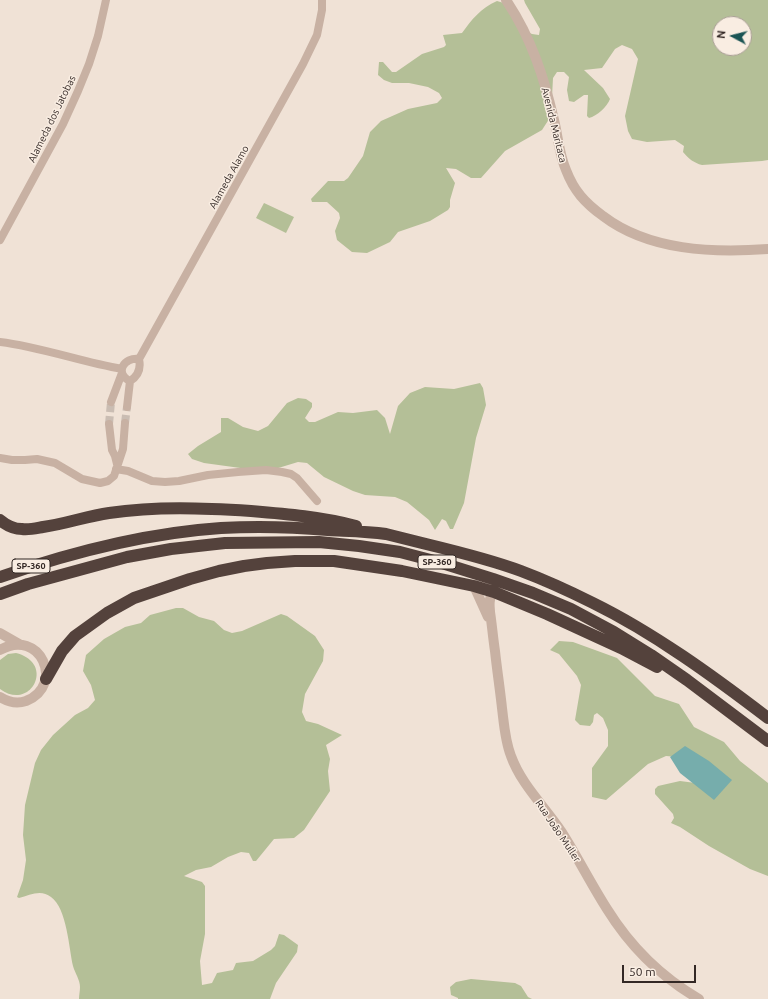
<!DOCTYPE html>
<html>
<head>
<meta charset="utf-8">
<style>
  body { margin:0 }
  #map { position:relative; width:768px; height:999px; overflow:hidden; background:#f0e2d6; font-family:Ubuntu,sans-serif }
  canvas { display:block }
  .north { position:absolute; left:712px; top:16px; width:40px; height:40px; box-sizing:border-box; background:#f9ede2; border:1px solid #aa9e96; border-radius:50%; rotate:277deg; font-size:11px; font-weight:700; line-height:16px; text-align:center; color:#332825 }
  .north::after { content:''; display:block; margin:auto; width:14px; height:18px; background:#1b5454; clip-path:polygon(50% 0,100% 100%,50% 72%,0 100%) }
  .scale { position:absolute; left:622px; top:965px; width:74px; height:18px; box-sizing:border-box; border:2px solid #332825; border-top:0; padding-left:5px; font-size:12px; line-height:14px; white-space:nowrap; color:#332825; -webkit-text-stroke:3px #f9ede2; paint-order:stroke }
</style>
</head>
<body>
<div id="map">
<canvas width="768" height="999"></canvas>
<div class="north">N</div>
<div class="scale">50 m</div>
</div>
<script>
const context = document.querySelector('canvas').getContext('2d');
context.lineJoin = 'round';
function fillPath(path, color) {
  context.fillStyle = color;
  context.fill(path, 'evenodd');
}
function strokePath(path, color, width, dash) {
  context.strokeStyle = color;
  context.lineWidth = width;
  context.lineCap = dash ? 'butt' : 'round';
  context.setLineDash(dash || []);
  context.stroke(path);
}
function drawText(font, color, halo, rows, align = 'center') {
  context.font = font + ' Ubuntu,sans-serif';
  context.lineWidth = 3;
  context.setLineDash([]);
  context.textBaseline = 'middle';
  context.strokeStyle = halo;
  context.fillStyle = color;
  for (const [text, x, y, turn = 0] of rows) {
    context.save();
    context.translate(x, y);
    context.rotate((+turn || 0) * Math.PI / 180);
    context.textAlign = isNaN(turn) ? turn : align;
    if (halo) context.strokeText(text, 0, 0);
    context.fillText(text, 0, 0);
    context.restore();
  }
}
const green = new Path2D(`
  M 524,0 L 768,0 L 768,160 L 762,161 L 702,165 C 694,163 689,159 683,152 L 684,146 L 675,140 L 647,142 L 632,139 L 628,131 L 625,116 L 638,59 L 632,49 L 622,45 L 615,49 L 602,68 L 584,70 L 603,88 L 610,99 C 607,107 597,116 589,118 L 587,116 L 588,95 L 584,95 L 574,102 L 569,101 L 567,90 L 569,77 L 564,72 L 557,72 L 553,78 L 551,116 L 542,130 L 505,151 L 481,178 L 471,178 L 456,169 L 446,168 L 455,183 L 450,200 L 450,207 L 448,210 L 430,221 L 398,232 L 390,242 L 367,253 L 352,252 L 337,240 L 335,231 L 340,218 L 339,213 L 327,202 L 312,202 L 311,199 L 328,181 L 344,181 L 348,178 L 363,156 L 370,132 L 381,121 L 408,109 L 437,103 L 442,98 L 439,93 L 428,87 L 409,83 L 392,83 L 384,80 L 378,75 L 379,62 L 383,62 L 392,72 L 396,72 L 422,54 L 444,47 L 446,45 L 443,35 L 462,33 C 472,19 481,8 497,1 L 507,4 L 526,31 L 532,34 L 539,35 L 540,29 L 525,3 ZM 720,24 L 744,24 L 744,48 L 720,48 Z
  M 264,203 L 294,217 L 286,233 L 256,218 Z
  M 480,383 L 483,388 L 486,405 L 476,438 L 464,503 L 453,529 L 450,529 L 446,521 L 442,519 L 435,530 L 429,520 L 407,502 L 395,497 L 365,495 L 353,491 L 324,477 L 307,463 L 298,462 L 275,469 L 255,470 L 204,463 L 192,459 L 188,454 L 198,446 L 221,432 L 221,418 L 228,418 L 243,427 L 258,431 L 268,426 L 287,403 L 298,398 L 306,399 L 312,403 L 312,407 L 305,418 L 309,422 L 315,422 L 338,412 L 353,413 L 377,410 L 385,418 L 390,434 L 398,406 L 410,393 L 425,387 L 454,389 Z
  M 176,608 L 183,608 L 199,617 L 214,621 L 224,630 L 232,633 L 242,631 L 281,614 L 287,616 L 315,636 L 324,650 L 323,661 L 305,694 L 302,712 L 306,721 L 318,724 L 342,735 L 326,745 L 330,759 L 328,771 L 330,791 L 304,830 L 294,838 L 274,839 L 256,861 L 253,861 L 249,853 L 241,852 L 228,857 L 211,867 L 196,870 L 184,876 L 202,882 L 205,886 L 205,934 L 200,961 L 202,985 L 212,983 L 217,973 L 233,970 L 236,963 L 253,961 L 271,950 L 275,946 L 279,934 L 284,935 L 298,945 L 297,952 L 276,983 L 270,999 L 79,999 C 79,995 80,991 80,987 C 80,980 75,973 73,966 C 69,949 67,908 51,897 C 41,889 30,895 19,898 L 17,897 L 23,880 L 26,860 L 23,835 L 25,805 L 35,763 L 41,750 L 53,735 L 75,715 L 88,708 L 95,700 L 91,685 L 83,671 L 86,655 L 104,639 L 125,627 L 141,623 L 150,615 Z
  M 559,641 L 573,642 L 617,658 L 655,696 L 679,704 L 694,727 L 724,742 L 740,761 L 768,783 L 768,876 L 750,869 L 709,846 L 680,827 L 671,823 L 674,818 L 673,814 L 655,794 L 655,789 L 658,786 L 680,781 L 711,785 L 678,757 L 666,756 L 648,764 L 606,800 L 592,797 L 592,768 L 608,746 L 608,730 L 603,718 L 597,713 L 594,715 L 593,722 L 590,726 L 580,725 L 575,720 L 581,685 L 577,676 L 559,654 L 550,650 Z
  M 16,653 C 56,663 31,712 0,689 L 0,660 L 8,654 Z
  M 471,979 L 515,983 L 521,986 L 528,997 L 532,999 L 458,999 L 458,998 L 451,995 L 450,987 L 456,982 Z`);
const water = new Path2D(`
  M 685,746 L 709,761 L 732,780 L 714,800 L 680,773 L 670,757 Z`);
const minorTunnel = new Path2D(`
  M 125,423 L 127,407
  M 109,424 L 111,402`);
const minor = new Path2D(`
  M 0,240 L 63,124 L 78,91 L 89,64 L 98,36 L 106,0
  M 0,342 C 41,347 81,362 122,369
  M 130,381 C 114,373 124,357 139,359
  M 111,402 L 122,373
  M 127,407 L 130,381 C 138,376 141,368 139,359 L 303,64 L 317,35 L 322,10 L 322,0
  M 109,424 L 112,450 L 115,456 L 117,464
  M 0,458 L 12,460 L 25,460 L 37,459 L 55,463 L 82,479 L 100,483 L 108,481 L 114,476 L 123,449 L 125,423
  M 116,469 L 128,471 L 152,481 L 165,482 L 179,481 L 208,475 L 238,472 L 266,470 L 282,472 L 291,474 L 297,478 L 317,501`);
const tertiary = new Path2D(`
  M 506,0 C 531,37 544,77 554,120 C 558,136 559,154 566,170 C 574,191 585,203 603,216 C 649,251 713,253 768,249
  M 474,586 L 488,617
  M 494,592 C 492,595 490,597 490,600 C 489,604 490,609 490,612 C 492,625 493,638 495,651 C 497,670 500,689 502,708 C 504,724 505,741 511,756 C 521,784 544,806 561,831 C 577,856 591,884 607,909 C 630,946 661,977 699,999
  M 0,633 L 21,645
  M 0,650 C 40,627 66,685 26,701 C 17,704 8,702 0,697`);
const motorway = new Path2D(`
  M 0,520 C 6,525 14,529 22,529 C 29,530 37,528 43,527 C 66,524 87,516 109,513 C 156,506 204,508 251,511 C 287,514 322,517 356,526
  M 0,577 C 72,552 145,533 221,528 C 257,526 293,527 328,530 C 347,531 367,531 386,534 C 398,537 410,540 422,543 C 455,551 489,559 521,571 C 545,580 569,591 593,603 C 654,633 713,676 768,718
  M 0,594 L 28,584 L 127,557 L 171,549 L 225,543 L 319,542 L 359,546 L 400,552 L 442,563 L 493,579 L 533,593 L 571,609 L 614,632 L 651,655 L 687,680 L 768,741
  M 46,679 L 62,651 L 75,636 L 107,613 L 134,598 L 190,579 L 219,571 L 244,566 L 267,563 L 295,561 L 334,561 L 402,571 L 474,586 L 494,592 L 547,614 L 621,648 L 657,667`);
const shields = [
  [437,562,38],
  [31,566,38]
];
const shieldNames = [
  ["SP-360",437,562],
  ["SP-360",31,566]
];
const streetNames = [
  ["Alameda dos Jatobas",52,119,-64],
  ["Avenida Maritaca",554,125,76],
  ["Alameda Alamo",229,177,-61],
  ["Rua João Muller",558,831,56]
];
fillPath(green, '#b4bf97');
fillPath(water, '#76adac');
strokePath(minorTunnel, '#cabdb3', 8, [8, 4]);
strokePath(minor, '#c8b1a3', 8);
strokePath(tertiary, '#c8b1a3', 10);
strokePath(motorway, '#54423c', 12);
for (const [x, y, w] of shields) {
  const box = new Path2D();
  box.roundRect(x - w / 2, y - 7, w, 14, 3);
  context.fillStyle = '#f9ede2';
  context.fill(box);
  strokePath(box, '#332825', 1);
}
drawText('bold 9px', '#332825', null, shieldNames);
drawText('10px', '#332825', '#f9ede2', streetNames);
</script>
</body>
</html>
